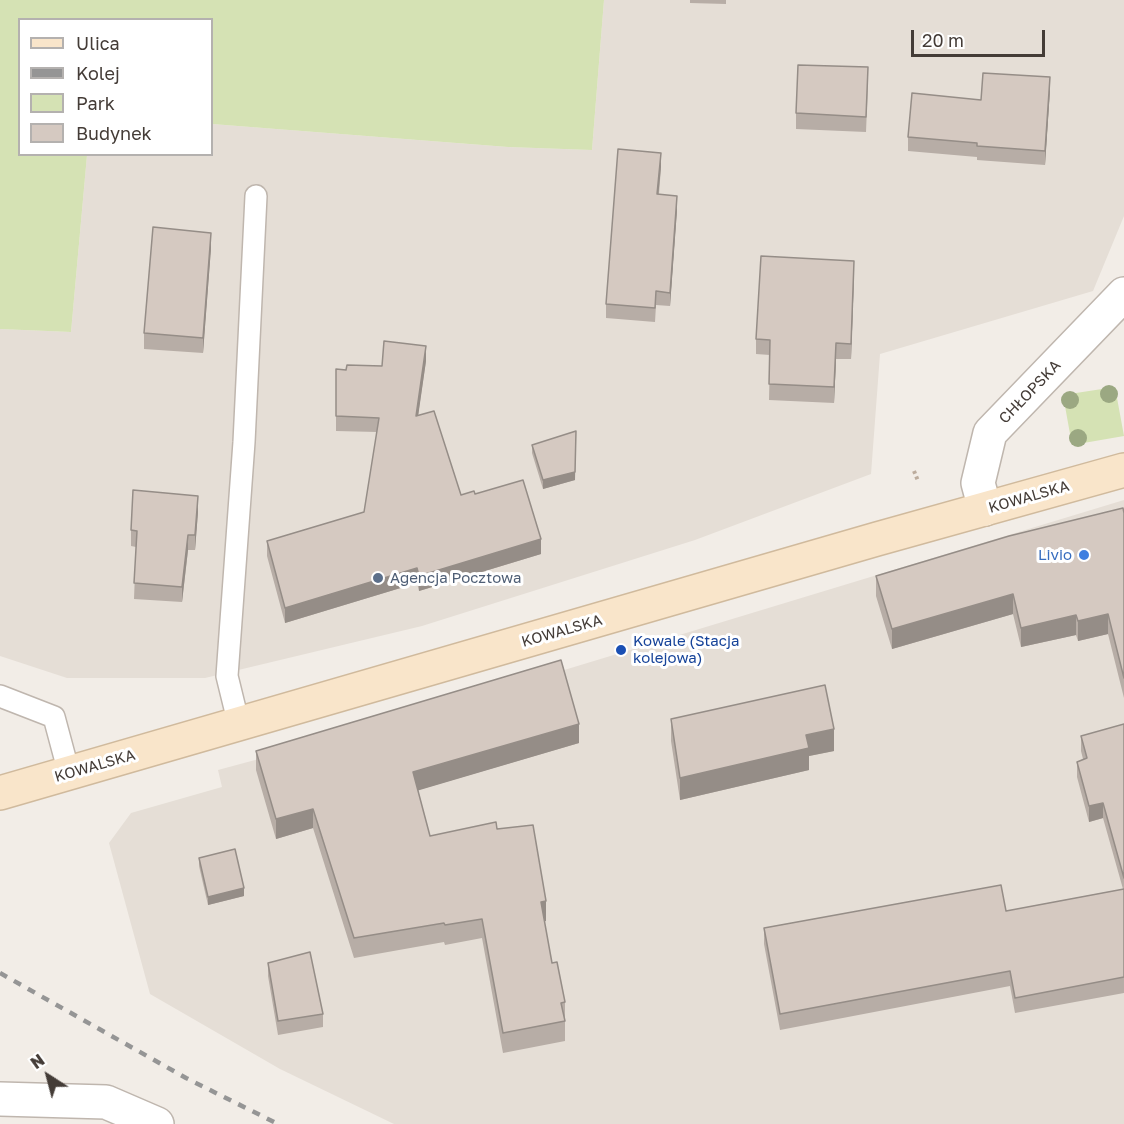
<!DOCTYPE html>
<html>
<head>
<meta charset="utf-8">
<style>
  body { margin:0 }
  #map { position:relative; width:1124px; height:1124px; overflow:hidden; background:#f2ede7; font-family:"Golos Text",sans-serif }
  canvas { display:block }
  .legend { position:absolute; left:18px; top:18px; width:195px; height:138px; box-sizing:border-box; background:#fff; border:2px solid #b4b1af; margin:0; padding:8px 10px; list-style:none; font-size:18px; color:#443c37 }
  .legend li { display:flex; align-items:center; gap:12px; height:30px }
  .legend b { width:30px; border:2px solid #b4b1af }
  .north { position:absolute; left:18px; top:1046px; width:60px; height:60px; -webkit-text-stroke:4px #fff; paint-order:stroke; rotate:324deg; font-size:16px; font-weight:700; line-height:24px; text-align:center; color:#443c37 }
  .north::after { content:''; display:block; margin:auto; width:21px; height:27px; background:#443c37; clip-path:polygon(50% 0,100% 100%,50% 72%,0 100%) }
  .scale { position:absolute; left:911px; top:30px; width:134px; height:27px; box-sizing:border-box; border:3px solid #443c37; border-top:0; padding-left:8px; font-size:18px; line-height:21px; white-space:nowrap; color:#443c37; -webkit-text-stroke:4px #fff; paint-order:stroke }
</style>
</head>
<body>
<div id="map">
<canvas width="1124" height="1124"></canvas>
<ul class="legend">
<li><b style="height:8px;background:#f9e5ca"></b>Ulica</li>
<li><b style="height:8px;background:#959595"></b>Kolej</li>
<li><b style="height:16px;background:#d5e2b4"></b>Park</li>
<li><b style="height:16px;background:#d5c9c1"></b>Budynek</li>
</ul>
<div class="north">N</div>
<div class="scale">20 m</div>
</div>
<script>
const context = document.querySelector('canvas').getContext('2d');
context.lineJoin = 'round';
function fillPath(path, color) {
  context.fillStyle = color;
  context.fill(path, 'evenodd');
}
function strokePath(path, color, width, dash) {
  context.strokeStyle = color;
  context.lineWidth = width;
  context.lineCap = dash ? 'butt' : 'round';
  context.setLineDash(dash || []);
  context.stroke(path);
}
function drawText(font, color, halo, rows, align = 'center') {
  context.font = font + ' "Golos Text",sans-serif';
  context.lineWidth = 6;
  context.setLineDash([]);
  context.textBaseline = 'middle';
  context.strokeStyle = halo;
  context.fillStyle = color;
  for (const [text, x, y, turn = 0] of rows) {
    context.save();
    context.translate(x, y);
    context.rotate((+turn || 0) * Math.PI / 180);
    context.textAlign = isNaN(turn) ? turn : align;
    if (halo) context.strokeText(text, 0, 0);
    context.fillText(text, 0, 0);
    context.restore();
  }
}
const residential = new Path2D(`
  M 604,0 L 1124,0 L 1124,216 L 1093,291 L 880,354 L 871,474 L 695,540 L 422,626 L 205,678 L 67,678 L 0,656 L 0,329 L 71,332 L 87,155 L 212,154 L 212,124 L 508,147 L 592,150 Z
  M 1124,500 L 1124,1124 L 394,1124 L 280,1069 L 150,994 L 109,843 L 131,813 L 222,787 L 218,770 L 370,729 Z`);
const green = new Path2D(`
  M 0,0 L 604,0 L 592,150 L 508,147 L 212,124 L 212,20 L 20,20 L 20,154 L 87,155 L 71,332 L 0,329 Z
  M 1115,387 L 1124,436 L 1072,445 L 1063,395 Z`);
const path = new Path2D(`
  M 914,471 L 918,481`);
const lane = new Path2D(`
  M 0,696 L 54,717 L 69,773
  M 239,725 L 227,676 L 244,442 L 256,196`);
const street = new Path2D(`
  M 985,509 L 978,483 L 990,433 L 1124,294
  M 0,1099 L 106,1102 L 157,1124`);
const secondary = new Path2D(`
  M 0,793 L 877,539 L 1124,470`);
const rail = new Path2D(`
  M 0,973 L 186,1078 L 278,1124`);
const trees = [
  [1109,394],
  [1070,400],
  [1078,438]
];
const wall = new Path2D(`
  M 690,0 L 726,0 L 726,4 L 690,3 Z
  M 868,83 L 866,132 L 796,129 L 796,113 Z
  M 1050,90 L 1045,165 L 977,160 L 977,157 L 908,151 L 908,137 L 981,100 Z
  M 661,167 L 659,194 L 677,210 L 670,306 L 656,305 L 655,322 L 606,318 L 606,304 Z
  M 211,248 L 203,353 L 144,349 L 144,333 Z
  M 854,276 L 851,359 L 836,359 L 834,403 L 769,400 L 770,355 L 756,354 L 756,339 Z
  M 426,361 L 418,415 L 461,495 L 475,494 L 541,554 L 419,591 L 417,583 L 285,623 L 267,556 L 267,541 L 364,512 L 377,432 L 336,431 L 336,369 L 346,370 Z
  M 532,445 L 575,480 L 543,489 L 532,453 Z
  M 198,512 L 195,550 L 188,550 L 182,602 L 134,599 L 136,547 L 131,546 L 131,530 Z
  M 1124,513 L 1124,698 L 1108,634 L 1078,641 L 1076,635 L 1021,647 L 1013,614 L 892,649 L 876,596 L 876,576 Z
  M 671,719 L 834,751 L 809,756 L 809,770 L 680,800 L 671,741 Z
  M 1124,724 L 1124,993 L 1015,1013 L 1010,986 L 780,1030 L 764,944 L 764,928 L 1006,911 L 1123,889 L 1103,818 L 1089,822 L 1077,777 L 1077,762 L 1083,759 L 1081,751 L 1081,736 Z
  M 579,743 L 418,790 L 430,836 L 497,829 L 546,921 L 544,921 L 552,963 L 565,1002 L 565,1041 L 503,1053 L 482,938 L 445,945 L 444,942 L 354,958 L 313,828 L 276,839 L 256,770 L 256,751 Z
  M 199,858 L 244,896 L 208,905 L 199,866 Z
  M 268,963 L 323,1014 L 323,1027 L 278,1035 L 268,976 Z`);
const shadedWall = new Path2D(`
  M 1050,77 L 1050,90 L 1045,165 L 1045,151 Z
  M 661,153 L 661,167 L 657,208 L 657,194 Z
  M 677,196 L 677,210 L 670,306 L 670,293 Z
  M 211,233 L 211,248 L 203,353 L 203,338 Z
  M 854,261 L 854,276 L 851,359 L 851,344 Z
  M 836,343 L 836,359 L 834,403 L 834,387 Z
  M 426,346 L 426,361 L 416,431 L 416,416 Z
  M 576,431 L 575,480 L 543,489 L 543,480 Z
  M 198,496 L 198,512 L 195,550 L 195,535 Z
  M 188,535 L 188,550 L 182,602 L 182,587 Z
  M 541,539 L 541,554 L 419,591 L 419,576 Z
  M 417,568 L 417,583 L 285,623 L 285,608 Z
  M 1013,594 L 1013,614 L 892,649 L 892,629 Z
  M 1108,614 L 1108,634 L 1078,641 L 1078,621 Z
  M 1076,615 L 1076,635 L 1021,647 L 1021,628 Z
  M 579,724 L 579,743 L 413,792 L 413,772 Z
  M 834,729 L 834,751 L 809,756 L 809,770 L 680,800 L 680,778 L 806,735 Z
  M 1103,803 L 1103,818 L 1089,822 L 1089,806 Z
  M 313,809 L 313,828 L 276,839 L 276,819 Z
  M 244,888 L 244,896 L 208,905 L 208,897 Z
  M 546,901 L 546,921 L 541,922 L 541,902 Z`);
const building = new Path2D(`
  M 798,65 L 868,67 L 866,117 L 796,113 Z
  M 983,73 L 1050,77 L 1045,151 L 977,146 L 977,143 L 908,137 L 912,93 L 981,100 Z
  M 618,149 L 661,153 L 657,194 L 677,196 L 670,293 L 656,291 L 655,308 L 606,304 Z
  M 153,227 L 211,233 L 203,338 L 144,333 Z
  M 761,256 L 854,261 L 851,344 L 836,343 L 834,387 L 769,384 L 770,340 L 756,339 Z
  M 384,341 L 426,346 L 416,416 L 434,411 L 461,495 L 474,491 L 475,494 L 523,480 L 541,539 L 419,576 L 417,568 L 285,608 L 267,541 L 364,512 L 379,418 L 336,416 L 336,369 L 346,370 L 347,365 L 382,366 Z
  M 576,431 L 575,472 L 543,480 L 532,445 Z
  M 133,490 L 198,496 L 195,535 L 188,535 L 182,587 L 134,583 L 137,531 L 131,530 Z
  M 1123,508 L 1124,513 L 1124,678 L 1108,614 L 1078,621 L 1076,615 L 1021,628 L 1013,594 L 892,629 L 876,576 L 1009,536 Z
  M 561,660 L 579,724 L 413,772 L 430,836 L 496,822 L 497,829 L 533,825 L 546,901 L 541,902 L 552,963 L 557,962 L 565,1002 L 561,1003 L 565,1021 L 503,1033 L 482,919 L 445,925 L 444,923 L 354,938 L 313,809 L 276,819 L 256,751 Z
  M 825,685 L 834,729 L 806,735 L 809,748 L 680,778 L 671,719 Z
  M 1124,724 L 1124,878 L 1103,803 L 1089,806 L 1077,762 L 1087,758 L 1081,736 Z
  M 235,849 L 244,888 L 208,897 L 199,858 Z
  M 1001,885 L 1006,911 L 1124,889 L 1124,977 L 1015,998 L 1010,971 L 780,1014 L 764,928 Z
  M 310,952 L 323,1014 L 278,1021 L 268,963 Z`);
const markers = [
  [1084,555,6,"#3f7fe0"],
  [378,578,6,"#5c6f8a"],
  [621,650,6,"#1a4fb4"]
];
const streetNames = [
  ["CHŁOPSKA",1030,392,-46],
  ["KOWALSKA",1029,497,-16],
  ["KOWALSKA",562,631,-16],
  ["KOWALSKA",95,766,-16]
];
const shopNames = [
  ["Livio",1072,555]
];
const serviceNames = [
  ["Agencja Pocztowa",390,578]
];
const transitNames = [
  ["Kowale (Stacja",633,641],
  ["kolejowa)",633,658]
];
fillPath(residential, '#e5ded6');
fillPath(green, '#d5e2b4');
strokePath(lane, '#bfb6ae', 24);
strokePath(street, '#bfb6ae', 36);
strokePath(secondary, '#d0ba9d', 36);
strokePath(path, '#bcac9d', 4, [3, 3]);
strokePath(lane, '#fff', 21);
strokePath(street, '#fff', 33);
strokePath(secondary, '#f9e5ca', 33);
strokePath(rail, '#959595', 4.5, [8, 8]);
context.fillStyle = '#9ba882';
for (const [x, y] of trees) {
  context.beginPath();
  context.arc(x, y, 9, 0, 2 * Math.PI);
  context.fill();
}
fillPath(wall, '#b7ada6');
fillPath(shadedWall, '#958d87');
fillPath(building, '#d5c9c1');
strokePath(building, '#958d87', 1.5);
for (const [x, y, r, color] of markers) {
  const dot = new Path2D();
  dot.arc(x, y, r, 0, 2 * Math.PI);
  context.fillStyle = color;
  context.fill(dot);
  strokePath(dot, '#fff', 2);
}
drawText('15px', '#443c37', '#fff', streetNames);
drawText('15px', '#366cbe', '#fff', shopNames, 'right');
drawText('15px', '#4e5e75', '#fff', serviceNames, 'left');
drawText('15px', '#164399', '#fff', transitNames, 'left');
</script>
</body>
</html>
